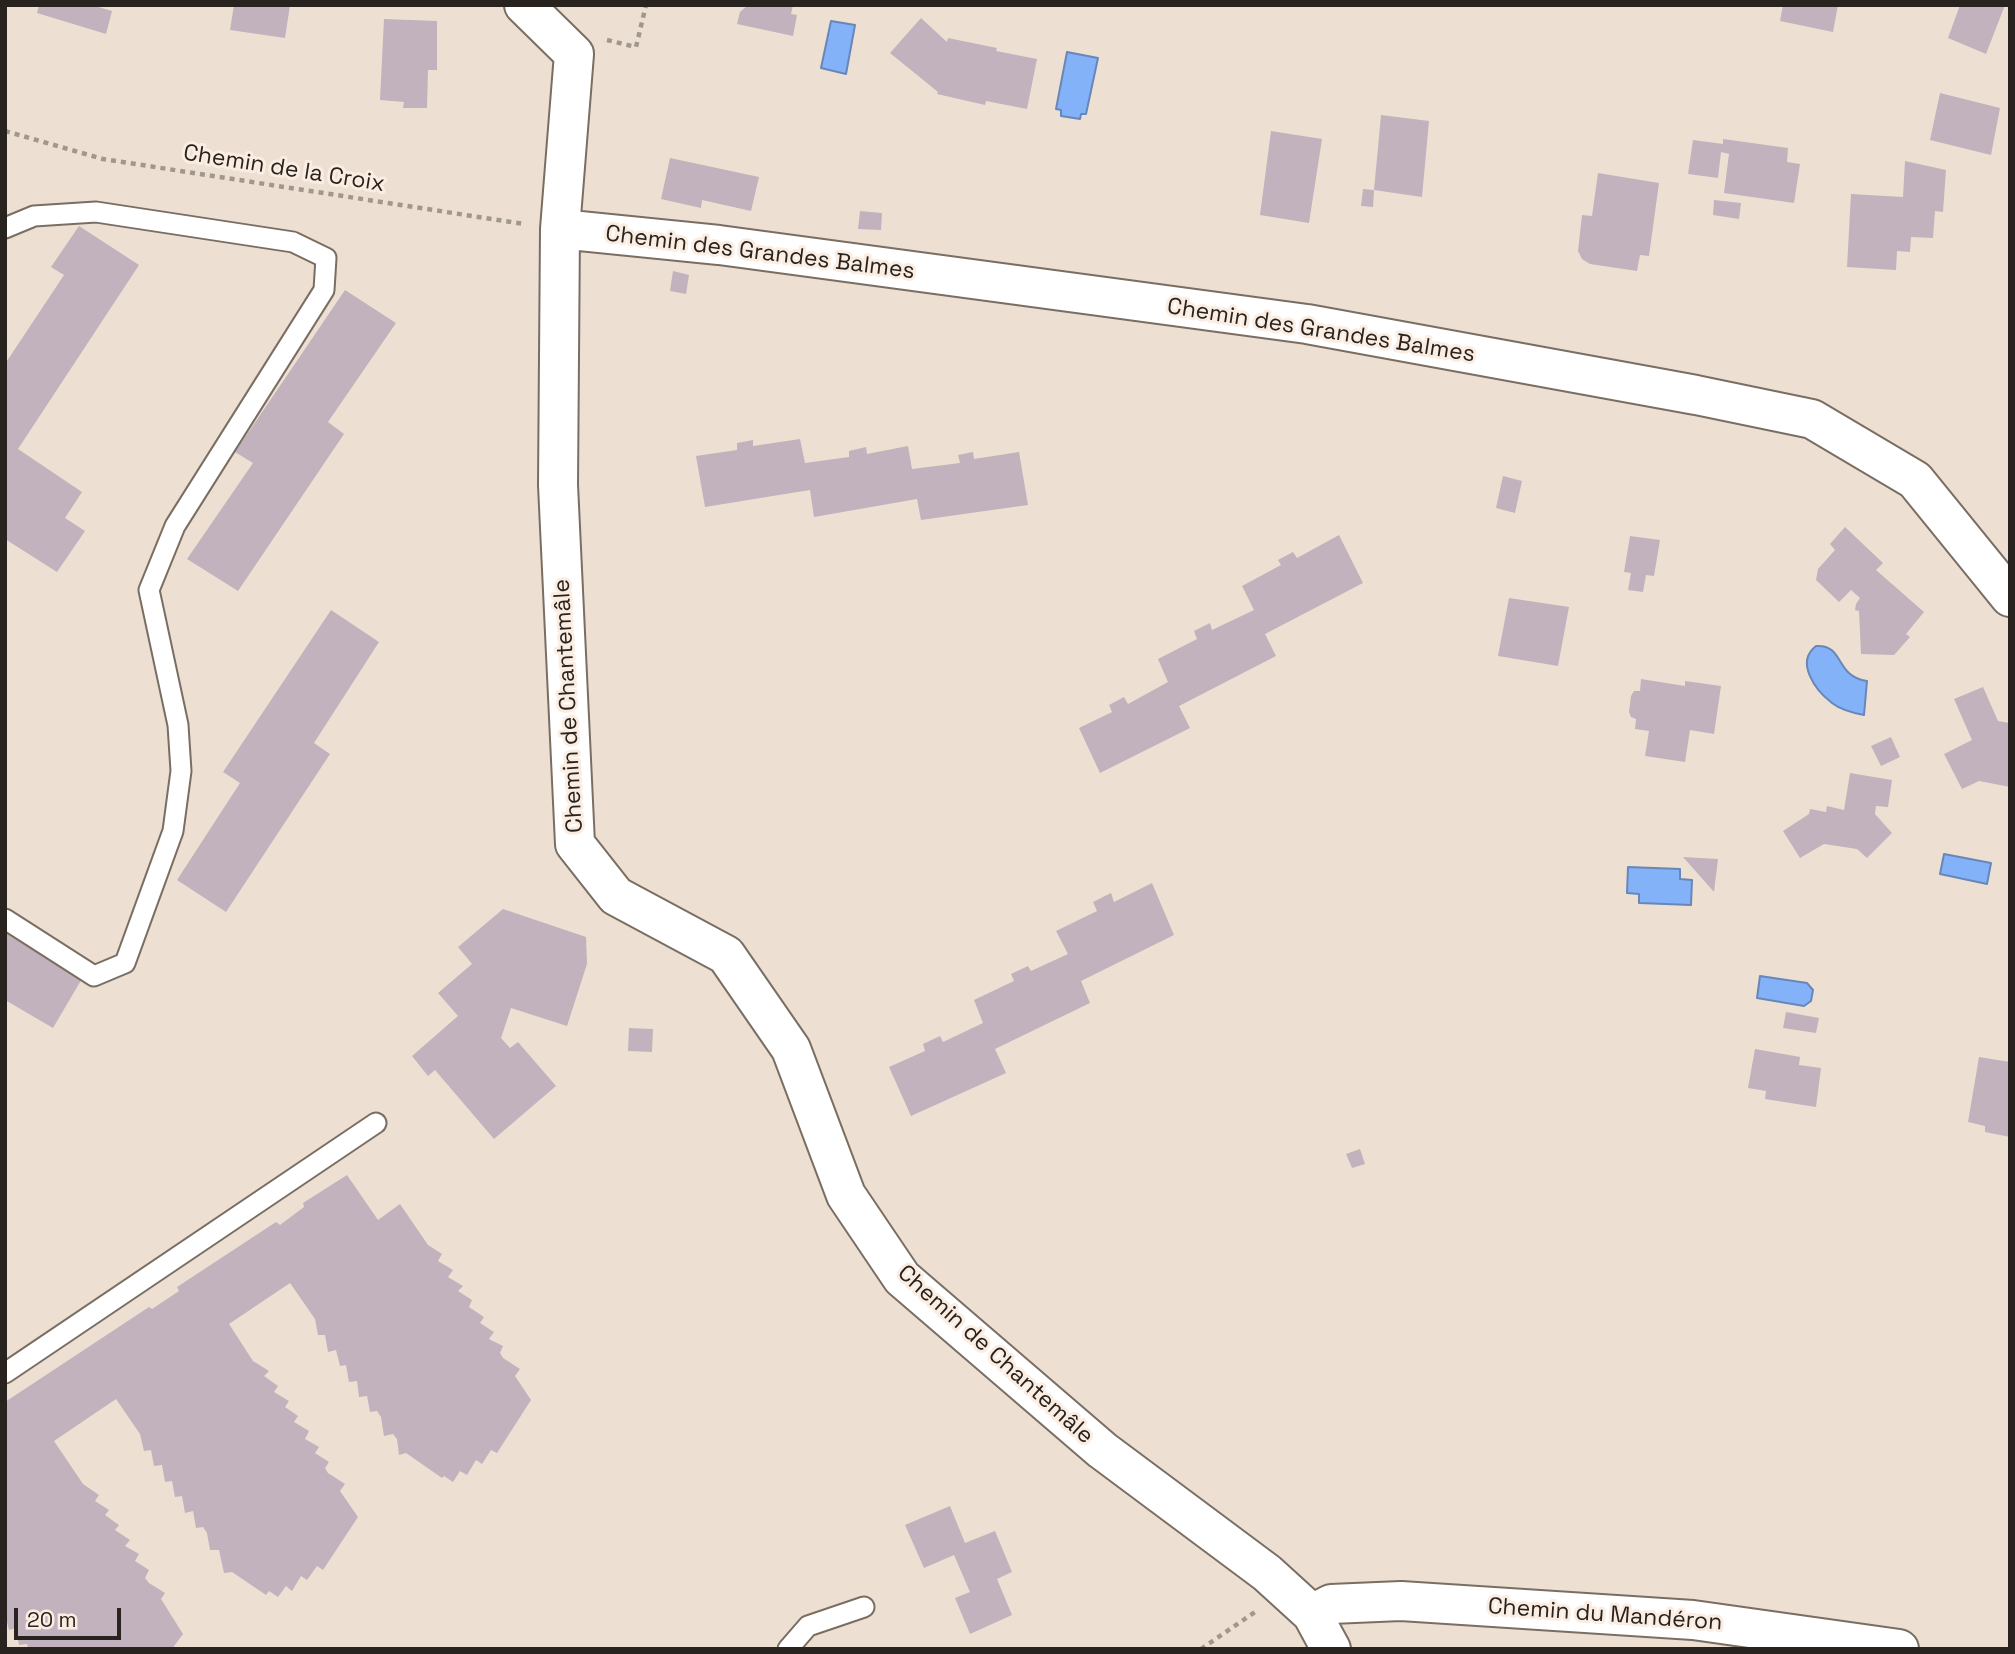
<!DOCTYPE html>
<html>
<head>
<meta charset="utf-8">
<style>
  body { margin:0 }
  #map { position:relative; width:2015px; height:1654px; overflow:hidden; background:#ede0d3; font-family:"Space Grotesk",sans-serif }
  canvas { display:block }
  .frame { position:absolute; inset:0; border:7px solid #28231f; pointer-events:none }
  .scale { position:absolute; left:14px; top:1608px; width:107px; height:32px; box-sizing:border-box; border:4px solid #28231f; border-top:0; padding-left:9px; font-size:21px; line-height:24px; white-space:nowrap; color:#28231f; -webkit-text-stroke:5px #fbede1; paint-order:stroke }
</style>
</head>
<body>
<div id="map">
<canvas width="2015" height="1654"></canvas>
<div class="frame"></div>
<div class="scale">20 m</div>
</div>
<script>
const context = document.querySelector('canvas').getContext('2d');
context.lineJoin = 'round';
function fillPath(path, color) {
  context.fillStyle = color;
  context.fill(path, 'evenodd');
}
function strokePath(path, color, width, dash) {
  context.strokeStyle = color;
  context.lineWidth = width;
  context.lineCap = dash ? 'butt' : 'round';
  context.setLineDash(dash || []);
  context.stroke(path);
}
function drawText(font, color, halo, rows, align = 'center') {
  context.font = font + ' "Space Grotesk",sans-serif';
  context.lineWidth = 6;
  context.setLineDash([]);
  context.textBaseline = 'middle';
  context.strokeStyle = halo;
  context.fillStyle = color;
  for (const [text, x, y, turn = 0] of rows) {
    context.save();
    context.translate(x, y);
    context.rotate((+turn || 0) * Math.PI / 180);
    context.textAlign = isNaN(turn) ? turn : align;
    if (halo) context.strokeText(text, 0, 0);
    context.fillText(text, 0, 0);
    context.restore();
  }
}
const water = new Path2D(`
  M 831,21 L 855,25 L 846,74 L 821,68 Z
  M 1067,52 L 1098,58 L 1086,114 L 1081,114 L 1080,119 L 1061,116 L 1061,110 L 1056,109 Z
  M 1816,646 C 1845,644 1834,676 1867,681 L 1864,715 C 1853,713 1841,710 1832,703 C 1815,690 1795,662 1816,646 Z
  M 1944,854 L 1991,863 L 1987,884 L 1940,874 Z
  M 1628,867 L 1680,869 L 1680,879 L 1692,880 L 1691,905 L 1639,903 L 1639,894 L 1627,893 Z
  M 1760,976 L 1807,983 L 1813,990 L 1811,1001 L 1804,1006 L 1757,998 Z`);
const building = new Path2D(`
  M 39,5 L 91,5 L 112,11 L 106,34 L 37,13 Z
  M 234,5 L 290,5 L 285,38 L 230,30 Z
  M 748,5 L 793,5 L 791,14 L 797,15 L 793,36 L 737,24 L 740,12 Z
  M 1783,5 L 1838,5 L 1833,32 L 1780,21 Z
  M 1960,5 L 2005,5 L 1986,54 L 1948,38 Z
  M 921,18 L 947,42 L 948,38 L 997,48 L 996,51 L 1037,59 L 1027,109 L 986,101 L 985,105 L 937,94 L 938,92 L 890,53 Z
  M 384,19 L 437,21 L 437,70 L 428,70 L 427,108 L 403,108 L 404,102 L 380,100 Z
  M 1940,93 L 2000,108 L 1991,155 L 1930,140 Z
  M 1381,115 L 1429,121 L 1422,197 L 1374,190 L 1373,207 L 1361,206 L 1363,189 L 1374,190 Z
  M 1271,131 L 1322,139 L 1309,223 L 1260,215 Z
  M 1723,139 L 1788,148 L 1787,162 L 1800,164 L 1794,203 L 1724,193 L 1729,154 L 1721,152 L 1718,178 L 1688,174 L 1693,140 L 1723,144 Z
  M 670,158 L 759,177 L 751,211 L 702,200 L 701,208 L 661,199 Z
  M 1905,161 L 1946,170 L 1943,212 L 1935,211 L 1933,238 L 1911,237 L 1910,252 L 1897,251 L 1896,270 L 1847,267 L 1851,194 L 1903,197 Z
  M 1598,173 L 1659,183 L 1649,256 L 1640,255 L 1637,271 L 1590,264 L 1582,259 L 1578,251 L 1582,215 L 1592,216 Z
  M 1714,200 L 1741,203 L 1739,219 L 1713,215 Z
  M 860,211 L 882,213 L 881,230 L 858,229 Z
  M 79,226 L 139,265 L 18,449 L 82,492 L 65,518 L 85,531 L 57,572 L 5,539 L 5,364 L 64,275 L 51,267 Z
  M 673,271 L 689,275 L 686,294 L 670,291 Z
  M 345,290 L 396,323 L 328,422 L 344,434 L 238,591 L 187,559 L 253,463 L 235,452 Z
  M 800,439 L 805,463 L 849,457 L 849,451 L 866,447 L 867,454 L 908,446 L 912,469 L 960,463 L 958,455 L 973,452 L 974,459 L 1019,452 L 1028,505 L 921,520 L 917,499 L 814,517 L 810,490 L 705,507 L 696,456 L 737,450 L 737,443 L 753,440 L 753,446 Z
  M 1503,476 L 1522,481 L 1515,513 L 1496,508 Z
  M 1845,527 L 1883,563 L 1876,570 L 1924,612 L 1906,634 L 1910,637 L 1894,655 L 1861,654 L 1859,611 L 1855,610 L 1856,604 L 1860,598 L 1851,590 L 1839,602 L 1816,580 L 1818,569 L 1835,550 L 1830,544 Z
  M 1339,535 L 1363,583 L 1265,634 L 1276,656 L 1179,706 L 1190,728 L 1100,773 L 1079,728 L 1112,712 L 1109,705 L 1124,697 L 1128,704 L 1168,682 L 1158,659 L 1197,639 L 1194,631 L 1210,623 L 1212,630 L 1254,610 L 1242,586 L 1281,565 L 1278,560 L 1293,552 L 1297,558 Z
  M 1630,536 L 1660,540 L 1654,576 L 1646,575 L 1643,592 L 1628,590 L 1631,573 L 1624,572 Z
  M 1509,598 L 1569,607 L 1558,666 L 1498,656 Z
  M 331,610 L 379,642 L 314,743 L 330,754 L 226,912 L 177,880 L 240,783 L 223,772 Z
  M 1641,679 L 1685,686 L 1685,681 L 1721,686 L 1714,734 L 1690,730 L 1685,762 L 1645,756 L 1649,731 L 1635,729 L 1636,719 L 1631,717 L 1629,712 L 1631,696 L 1634,691 L 1640,691 Z
  M 1983,687 L 1998,721 L 2010,723 L 2010,787 L 1979,781 L 1962,789 L 1944,754 L 1972,740 L 1954,699 Z
  M 1891,737 L 1900,757 L 1881,766 L 1871,746 Z
  M 1850,773 L 1892,780 L 1888,807 L 1876,806 L 1875,814 L 1892,833 L 1867,858 L 1857,849 L 1824,844 L 1800,858 L 1783,831 L 1809,814 L 1810,809 L 1826,812 L 1827,806 L 1844,810 Z
  M 1683,857 L 1718,859 L 1714,892 Z
  M 1152,883 L 1174,935 L 1081,981 L 1090,1003 L 995,1049 L 1006,1073 L 911,1116 L 889,1067 L 925,1051 L 923,1044 L 940,1036 L 943,1042 L 983,1023 L 974,1000 L 1014,981 L 1011,974 L 1028,966 L 1031,971 L 1068,954 L 1056,931 L 1097,911 L 1093,902 L 1111,893 L 1114,902 Z
  M 503,909 L 586,937 L 587,964 L 567,1026 L 511,1008 L 501,1038 L 510,1048 L 518,1042 L 556,1086 L 494,1139 L 435,1070 L 428,1076 L 412,1056 L 458,1016 L 438,993 L 472,964 L 458,947 Z
  M 5,931 L 83,977 L 53,1028 L 5,1000 Z
  M 1786,1012 L 1819,1018 L 1816,1033 L 1783,1028 Z
  M 629,1028 L 653,1029 L 652,1052 L 628,1051 Z
  M 1755,1049 L 1800,1057 L 1799,1065 L 1821,1068 L 1816,1107 L 1765,1099 L 1766,1091 L 1748,1088 Z
  M 1979,1057 L 2010,1062 L 2010,1137 L 1985,1132 L 1985,1126 L 1968,1122 Z
  M 1360,1149 L 1365,1164 L 1352,1168 L 1346,1154 Z
  M 347,1175 L 378,1220 L 400,1204 L 428,1245 L 442,1254 L 438,1261 L 453,1270 L 448,1277 L 463,1286 L 458,1291 L 472,1300 L 469,1307 L 484,1317 L 480,1323 L 494,1332 L 489,1339 L 503,1346 L 500,1353 L 503,1358 L 520,1369 L 515,1376 L 531,1400 L 497,1453 L 491,1450 L 482,1464 L 476,1460 L 467,1475 L 460,1471 L 453,1482 L 444,1476 L 442,1478 L 406,1453 L 399,1455 L 397,1439 L 393,1434 L 384,1436 L 381,1417 L 377,1411 L 370,1412 L 367,1396 L 359,1397 L 357,1381 L 349,1382 L 346,1365 L 340,1366 L 336,1350 L 328,1352 L 325,1335 L 318,1335 L 315,1319 L 290,1283 L 229,1324 L 253,1361 L 269,1371 L 264,1376 L 278,1386 L 274,1392 L 289,1401 L 285,1407 L 298,1416 L 294,1422 L 309,1431 L 305,1439 L 319,1447 L 315,1453 L 329,1462 L 325,1468 L 328,1473 L 345,1484 L 340,1491 L 358,1517 L 323,1570 L 317,1566 L 307,1580 L 301,1576 L 292,1591 L 286,1586 L 278,1597 L 269,1591 L 266,1595 L 232,1572 L 224,1573 L 219,1550 L 210,1550 L 207,1533 L 203,1527 L 196,1528 L 193,1511 L 185,1513 L 182,1496 L 175,1497 L 172,1481 L 165,1482 L 162,1465 L 154,1466 L 151,1450 L 144,1451 L 140,1434 L 116,1399 L 54,1441 L 83,1484 L 99,1495 L 95,1501 L 109,1510 L 105,1515 L 119,1525 L 115,1530 L 130,1540 L 125,1546 L 139,1554 L 135,1561 L 149,1570 L 145,1578 L 149,1583 L 165,1593 L 161,1599 L 183,1634 L 172,1649 L 28,1649 L 27,1644 L 19,1645 L 16,1628 L 9,1630 L 5,1614 L 5,1402 L 149,1307 L 152,1309 L 179,1291 L 177,1287 L 276,1222 L 280,1225 L 304,1207 L 303,1203 Z
  M 950,1506 L 965,1543 L 995,1531 L 1012,1572 L 997,1579 L 1012,1615 L 970,1634 L 955,1598 L 970,1592 L 954,1555 L 924,1568 L 905,1525 Z`);
const path = new Path2D(`
  M 607,40 L 636,47 L 646,5
  M 5,131 L 103,159 L 524,224
  M 1201,1649 L 1255,1612`);
const service = new Path2D(`
  M 5,228 L 34,216 L 96,212 L 293,242 L 326,258 L 324,290 L 175,526 L 149,590 L 178,725 L 181,771 L 173,831 L 125,963 L 94,976 L 5,919
  M 5,1373 L 376,1123
  M 788,1649 L 808,1626 L 864,1607`);
const minor = new Path2D(`
  M 524,5 L 574,54 L 560,229 L 558,485 L 575,844 L 616,896 L 726,955 L 791,1049 L 846,1195 L 902,1278 L 1102,1450 L 1267,1573 L 1312,1614 L 1331,1649
  M 560,229 L 719,245 L 1307,324 L 1696,395 L 1812,419 L 1915,480 L 2010,597
  M 1312,1614 L 1331,1604 L 1401,1601 L 1693,1620 L 1899,1649`);
const streetNames = [
  ["Chemin de la Croix",284,169,9],
  ["Chemin des Grandes Balmes",760,253,7],
  ["Chemin des Grandes Balmes",1321,331,9],
  ["Chemin de Chantemâle",569,706,-93],
  ["Chemin de Chantemâle",995,1355,42],
  ["Chemin du Mandéron",1605,1615,4]
];
fillPath(water, '#83b2f9');
strokePath(water, '#6887b8', 2);
fillPath(building, '#c1b2bd');
strokePath(service, '#7a6e63', 23);
strokePath(minor, '#7a6e63', 42);
strokePath(path, '#a1978d', 4.5, [5, 5]);
strokePath(service, '#fff', 19);
strokePath(minor, '#fff', 38);
drawText('23px', '#28231f', '#fbede1', streetNames);
</script>
</body>
</html>
